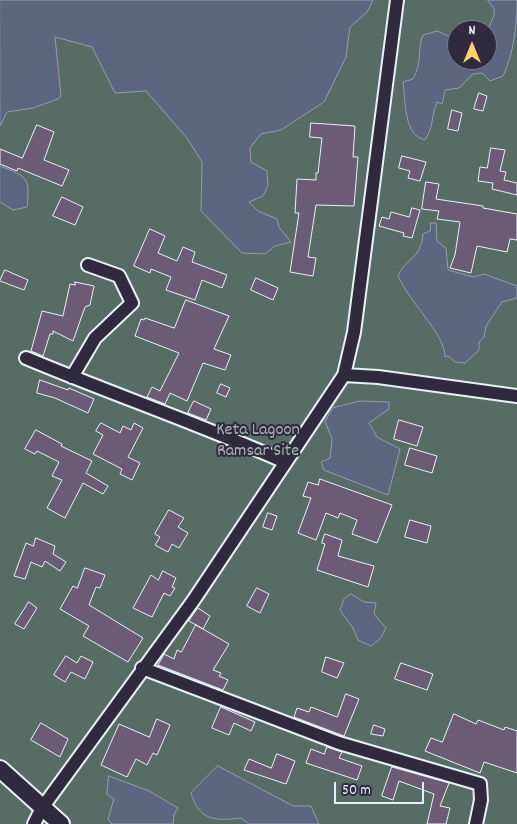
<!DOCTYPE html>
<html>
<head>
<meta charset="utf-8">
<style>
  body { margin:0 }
  #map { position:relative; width:517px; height:824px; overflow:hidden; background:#41394e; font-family:Dekko,sans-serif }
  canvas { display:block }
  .north { position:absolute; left:447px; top:20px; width:50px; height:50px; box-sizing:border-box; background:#2f2a3d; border:1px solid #797a88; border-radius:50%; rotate:0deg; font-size:14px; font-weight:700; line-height:20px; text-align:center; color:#e8f1f8 }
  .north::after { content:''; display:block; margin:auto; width:18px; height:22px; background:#ffd166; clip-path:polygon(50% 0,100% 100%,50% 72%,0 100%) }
  .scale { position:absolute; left:334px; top:782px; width:90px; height:22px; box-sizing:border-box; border:2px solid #e8f1f8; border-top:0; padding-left:6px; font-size:15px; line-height:18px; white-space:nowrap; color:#e8f1f8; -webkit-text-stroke:4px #2f2a3d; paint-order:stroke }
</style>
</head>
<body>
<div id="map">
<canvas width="517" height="824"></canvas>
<div class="north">N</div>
<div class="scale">50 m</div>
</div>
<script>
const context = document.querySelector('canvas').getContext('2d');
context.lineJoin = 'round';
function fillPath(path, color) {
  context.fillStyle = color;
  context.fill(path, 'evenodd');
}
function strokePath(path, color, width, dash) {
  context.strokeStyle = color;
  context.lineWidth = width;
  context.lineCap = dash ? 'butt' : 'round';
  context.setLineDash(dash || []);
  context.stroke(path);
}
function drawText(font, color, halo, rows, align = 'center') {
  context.font = font + ' Dekko,sans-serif';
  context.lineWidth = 4;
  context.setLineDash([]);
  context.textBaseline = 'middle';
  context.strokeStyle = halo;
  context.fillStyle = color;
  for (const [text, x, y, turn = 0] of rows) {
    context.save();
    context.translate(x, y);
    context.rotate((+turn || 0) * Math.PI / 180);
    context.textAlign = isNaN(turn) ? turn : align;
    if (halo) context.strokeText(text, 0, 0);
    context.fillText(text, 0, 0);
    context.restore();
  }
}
const green = new Path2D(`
  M 0,0 L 517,0 L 517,824 L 0,824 ZM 457,30 L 487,30 L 487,60 L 457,60 Z`);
const water = new Path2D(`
  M 0,0 L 373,0 L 367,12 L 350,27 L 346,57 L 324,102 L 281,130 L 261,134 L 250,148 L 251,162 L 267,171 L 268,185 L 263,196 L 249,202 L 258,211 L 277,219 L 279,227 L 291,242 L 275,246 L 265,254 L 242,253 L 201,211 L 202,162 L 187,138 L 146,91 L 115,93 L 92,47 L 55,37 L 61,96 L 58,99 L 33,108 L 7,112 L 0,126 Z
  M 488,0 L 517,0 C 517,26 514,52 503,76 L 490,81 L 482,73 L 473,74 L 459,88 L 445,90 L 442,104 L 437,102 C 431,117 434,126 425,140 C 403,135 406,101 403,82 L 413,79 C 423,61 417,48 423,35 L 437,31 L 451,37 L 457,33 L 457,60 L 487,60 L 487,32 L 494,15 L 494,9 Z
  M 0,166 C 28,177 30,177 27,207 L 13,210 L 0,202 Z
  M 431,223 L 436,223 L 437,241 L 446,248 L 448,270 L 473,277 L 484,274 L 517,286 L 517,298 L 502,302 L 486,326 L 484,337 L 479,342 L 479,350 L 465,363 L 455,362 L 448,356 L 445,357 C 445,333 408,302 398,275 C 408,256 421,259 423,234 L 430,231 Z
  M 360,401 L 389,402 L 389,409 L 369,423 L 377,437 L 400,449 L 388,495 L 324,470 L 321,462 L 330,458 L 332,439 L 325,421 L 333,408 Z
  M 351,594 L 364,602 L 376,603 L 374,614 L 386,628 L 380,639 L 371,646 L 358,640 L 353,628 L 340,610 L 344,599 Z
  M 218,766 L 293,806 L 311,806 L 319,824 L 249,824 L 241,818 C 215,821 199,821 191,793 Z
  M 109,776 L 149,791 L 178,808 L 174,814 L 173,824 L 112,824 L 108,819 L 114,799 L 107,794 Z`);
const building = new Path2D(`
  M 479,93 L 487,96 L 483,111 L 474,109 Z
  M 452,110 L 462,113 L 458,131 L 448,129 Z
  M 311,123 L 355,126 L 353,157 L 358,157 L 354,206 L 316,205 L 308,257 L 316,258 L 313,276 L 290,272 L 299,213 L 295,213 L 297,179 L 316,180 L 316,173 L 318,173 L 322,138 L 310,137 Z
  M 37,125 L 54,132 L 44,160 L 69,170 L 62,186 L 18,168 L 17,171 L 0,164 L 0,149 L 22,158 Z
  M 491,148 L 505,150 L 500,171 L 506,172 L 504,180 L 517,183 L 517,195 L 492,189 L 493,183 L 478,181 L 480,167 L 487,168 Z
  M 402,156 L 426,162 L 420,181 L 408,178 L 410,171 L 399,168 Z
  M 426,182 L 439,184 L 436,199 L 483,206 L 483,208 L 517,214 L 517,240 L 510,239 L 507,252 L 477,246 L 471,273 L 450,268 L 455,255 L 460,222 L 437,219 L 439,211 L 422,209 Z
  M 62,197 L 83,207 L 75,225 L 53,216 Z
  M 412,208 L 420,210 L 412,238 L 403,236 L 404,233 L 379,226 L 382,217 L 389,219 L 391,212 L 409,217 Z
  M 150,229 L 165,236 L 158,253 L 177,261 L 183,247 L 195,252 L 192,262 L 227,275 L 222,288 L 202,280 L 195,300 L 166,290 L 171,277 L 151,269 L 150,273 L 134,266 Z
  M 5,270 L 28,280 L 24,290 L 0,281 Z
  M 256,278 L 278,288 L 273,300 L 251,290 Z
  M 75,282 L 94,286 L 90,305 L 85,307 L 73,341 L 53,331 L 53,334 L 50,334 L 43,356 L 31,351 L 42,311 L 63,316 L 70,284 L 75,285 Z
  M 186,300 L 229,316 L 214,349 L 231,355 L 225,370 L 203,363 L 187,401 L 170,393 L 165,404 L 147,397 L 152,387 L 160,391 L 179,353 L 135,336 L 141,319 L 144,320 L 145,318 L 174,328 Z
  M 40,380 L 68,390 L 69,388 L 94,399 L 88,413 L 55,398 L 37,393 Z
  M 221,384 L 230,388 L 226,397 L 217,393 Z
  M 194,401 L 211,409 L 206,420 L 188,413 Z
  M 399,420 L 423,427 L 417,446 L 394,439 Z
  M 101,423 L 120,433 L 123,426 L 131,430 L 134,423 L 143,428 L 128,457 L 140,463 L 132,480 L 120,474 L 122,469 L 93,454 L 103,435 L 96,431 Z
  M 36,430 L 62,444 L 61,446 L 92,461 L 86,473 L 108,486 L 103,494 L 83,483 L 65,518 L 47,508 L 62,480 L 52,476 L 59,462 L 37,451 L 35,454 L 25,449 Z
  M 410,448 L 437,456 L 432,473 L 405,465 Z
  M 320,479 L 392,505 L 377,543 L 352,534 L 357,520 L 340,513 L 338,518 L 326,513 L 316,540 L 298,533 L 311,498 L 303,496 L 308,482 L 318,485 Z
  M 169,510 L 184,518 L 178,527 L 188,533 L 179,548 L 172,544 L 168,552 L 155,545 L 160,537 L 155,534 Z
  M 268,513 L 277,516 L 272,530 L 263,527 Z
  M 410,520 L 431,526 L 427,543 L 405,537 Z
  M 325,534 L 342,540 L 338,556 L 374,566 L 368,587 L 317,570 L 325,544 L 322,543 Z
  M 36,538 L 55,546 L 53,554 L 66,562 L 60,571 L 45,561 L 42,567 L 31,562 L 25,579 L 14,576 L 26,543 L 33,546 Z
  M 85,568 L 105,575 L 100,588 L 96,587 L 89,605 L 143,638 L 128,662 L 83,636 L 89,626 L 60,609 L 73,586 L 77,588 Z
  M 163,571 L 176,578 L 172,587 L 175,588 L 170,596 L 164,593 L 152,617 L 133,608 L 151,575 L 158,580 Z
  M 257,588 L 269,594 L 260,613 L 247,606 Z
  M 29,602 L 37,608 L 24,629 L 15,624 Z
  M 198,608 L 210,616 L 203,629 L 189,621 Z
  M 196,625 L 229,644 L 213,670 L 221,673 L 219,676 L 228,680 L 223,690 L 158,665 L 164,654 L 174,659 L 177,650 L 181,652 Z
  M 66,656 L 77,663 L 81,656 L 93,662 L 85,679 L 71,672 L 65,682 L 54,675 Z
  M 326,657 L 344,663 L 337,678 L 322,672 Z
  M 401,663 L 433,674 L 427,690 L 395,679 Z
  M 346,694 L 359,699 L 344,736 L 294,717 L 297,708 L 309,712 L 311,707 L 337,717 Z
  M 221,707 L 255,722 L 251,731 L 234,723 L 229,735 L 212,728 Z
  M 454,714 L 476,724 L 478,720 L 504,730 L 505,727 L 517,731 L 517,773 L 484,762 L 480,773 L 425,751 L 431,738 L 442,742 Z
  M 157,719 L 170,725 L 157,755 L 153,753 L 147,765 L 136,759 L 127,777 L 101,765 L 119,724 L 149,737 Z
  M 41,723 L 68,739 L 60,757 L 31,740 Z
  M 374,725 L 385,729 L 383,736 L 371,734 Z
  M 327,747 L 342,752 L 339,758 L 362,766 L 357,780 L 306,763 L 311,749 L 324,754 Z
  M 277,754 L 295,761 L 286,784 L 244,770 L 249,759 L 271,768 Z
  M 392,767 L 449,783 L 440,806 L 450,808 L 446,824 L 427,824 L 434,794 L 399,781 L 393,800 L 382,796 Z`);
const minor = new Path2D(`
  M 26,358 C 112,394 200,424 285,462
  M 344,375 L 354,332 L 397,0
  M 72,377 L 95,338 L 132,303 L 119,276 L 88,265
  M 142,668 L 339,743 L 480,784 L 481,800 L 476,824
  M 34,824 L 42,808 L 193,601 L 344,375 L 378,377 L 517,396`);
const major = new Path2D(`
  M 0,769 L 61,824`);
const parkNames = [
  ["Keta Lagoon",258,432],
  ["Ramsar Site",258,453]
];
fillPath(green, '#586c66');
fillPath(water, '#5c667e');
strokePath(water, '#949eaf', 1);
fillPath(building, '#6c5b75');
strokePath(building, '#e8f1f8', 1);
strokePath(minor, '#e8f1f8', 16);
strokePath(major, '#e8f1f8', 20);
strokePath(minor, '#2f2a3d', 12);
strokePath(major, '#2f2a3d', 16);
drawText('18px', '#a7b5b6', '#2f2a3d', parkNames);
</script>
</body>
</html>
